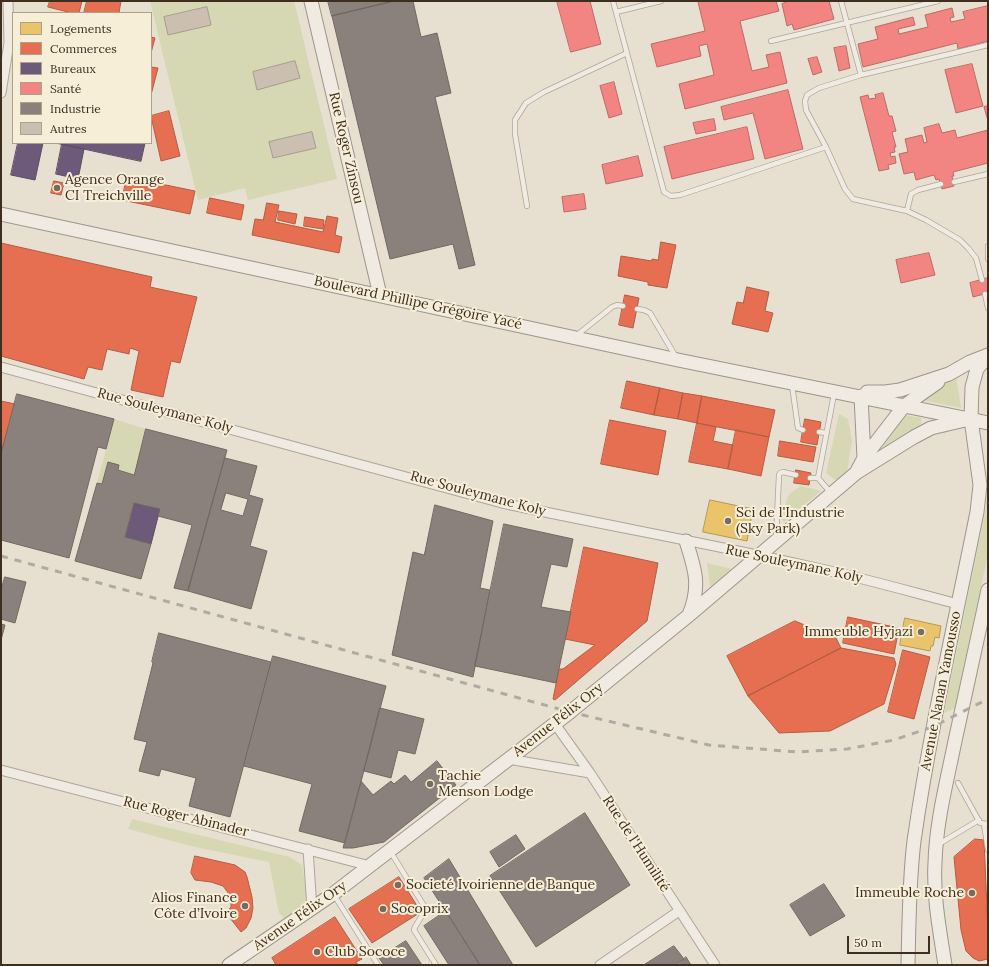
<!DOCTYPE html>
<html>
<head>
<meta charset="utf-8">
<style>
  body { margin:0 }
  #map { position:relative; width:989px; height:966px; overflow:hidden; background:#e7e0d1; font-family:Lora,serif }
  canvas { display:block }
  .frame { position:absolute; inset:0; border:2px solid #3d2e20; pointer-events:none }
  .legend { position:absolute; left:12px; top:12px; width:140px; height:132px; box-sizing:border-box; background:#f7eed8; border:1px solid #ada18e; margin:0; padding:5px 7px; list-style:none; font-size:12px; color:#3d2e20 }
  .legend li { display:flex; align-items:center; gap:8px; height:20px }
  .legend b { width:20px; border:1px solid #ada18e }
  .scale { position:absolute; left:847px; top:936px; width:83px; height:18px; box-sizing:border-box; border:2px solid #3d2e20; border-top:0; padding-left:5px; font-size:12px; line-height:14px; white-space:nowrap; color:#3d2e20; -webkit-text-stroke:3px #f7eed8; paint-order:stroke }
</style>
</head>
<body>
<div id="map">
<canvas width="989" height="966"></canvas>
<div class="frame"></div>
<ul class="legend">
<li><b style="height:11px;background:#e9c46a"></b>Logements</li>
<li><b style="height:11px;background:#e76f51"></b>Commerces</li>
<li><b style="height:11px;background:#6d597a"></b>Bureaux</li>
<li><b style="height:11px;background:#f28482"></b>Santé</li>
<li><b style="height:11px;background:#8a817c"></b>Industrie</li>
<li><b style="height:11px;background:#cbbfb2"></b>Autres</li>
</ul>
<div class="scale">50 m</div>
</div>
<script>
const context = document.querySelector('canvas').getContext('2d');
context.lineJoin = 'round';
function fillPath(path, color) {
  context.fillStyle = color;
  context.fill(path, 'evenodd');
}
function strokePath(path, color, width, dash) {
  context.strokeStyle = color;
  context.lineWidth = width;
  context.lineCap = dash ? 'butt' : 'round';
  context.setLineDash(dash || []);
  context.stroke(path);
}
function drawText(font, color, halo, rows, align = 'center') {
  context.font = font + ' Lora,serif';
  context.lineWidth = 4;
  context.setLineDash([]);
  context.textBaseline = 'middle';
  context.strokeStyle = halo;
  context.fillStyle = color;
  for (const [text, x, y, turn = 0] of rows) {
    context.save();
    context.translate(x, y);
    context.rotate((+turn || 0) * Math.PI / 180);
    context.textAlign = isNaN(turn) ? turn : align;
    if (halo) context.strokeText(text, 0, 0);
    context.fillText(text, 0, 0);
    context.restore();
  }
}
const green = new Path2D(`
  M 150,1 L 294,1 L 337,179 L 248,200 L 245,188 L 198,200 Z
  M 956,376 L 961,408 L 921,400 Z
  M 839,414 L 848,419 L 852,440 L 847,474 L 837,481 L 826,473 Z
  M 905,415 L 921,418 L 921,424 L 881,457 L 877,455 Z
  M 114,419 L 146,429 L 134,475 L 118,470 L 102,484 L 97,483 Z
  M 988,467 L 988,554 L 955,708 L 944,713 L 986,508 Z
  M 801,486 L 821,491 L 784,522 L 781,518 L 789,494 Z
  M 707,563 L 732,569 L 710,587 Z
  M 132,819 L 290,857 L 302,865 L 308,898 L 301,907 L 284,918 L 279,913 L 269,862 L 195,847 L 128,829 Z`);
const homes = new Path2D(`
  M 710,500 L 753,509 L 747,541 L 703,532 Z
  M 905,618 L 941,626 L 939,638 L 935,637 L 933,646 L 931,646 L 930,651 L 900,645 Z`);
const shops = new Path2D(`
  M 50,1 L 82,1 L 79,13 L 72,13 L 48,7 Z
  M 87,1 L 121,1 L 119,13 L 84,13 Z
  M 151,37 L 155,38 L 151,53 Z
  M 151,67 L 158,68 L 151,95 Z
  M 169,111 L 180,156 L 161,161 L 151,116 Z
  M 127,177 L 195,191 L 190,214 L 122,200 Z
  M 54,181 L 64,183 L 61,195 L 51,193 Z
  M 210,198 L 244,205 L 241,220 L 207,213 Z
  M 267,203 L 279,205 L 275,222 L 323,232 L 327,216 L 338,218 L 335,235 L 342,237 L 339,253 L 252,235 L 255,219 L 263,220 Z
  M 279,211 L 297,214 L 295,224 L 278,220 Z
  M 305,217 L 324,220 L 323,229 L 304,226 Z
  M 661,242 L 676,245 L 667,288 L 648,285 L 648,282 L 618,276 L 621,256 L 652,261 L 652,259 L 658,260 Z
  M 1,243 L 152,277 L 150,287 L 197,297 L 180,363 L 171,361 L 163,397 L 131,390 L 139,351 L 130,348 L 129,354 L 107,349 L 102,370 L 88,367 L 84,379 L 1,356 Z
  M 747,287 L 769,292 L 765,311 L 773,313 L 768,332 L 732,324 L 737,302 L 743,303 Z
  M 625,295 L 639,298 L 633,328 L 619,325 Z
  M 627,381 L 660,388 L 654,415 L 621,408 Z
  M 660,388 L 683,393 L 678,419 L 654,415 Z
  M 683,393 L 702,396 L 697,423 L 678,419 Z
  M 702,396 L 775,410 L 769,437 L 697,423 Z
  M 1,401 L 15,404 L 1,454 Z
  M 805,419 L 821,422 L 817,445 L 801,442 Z
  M 610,420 L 666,431 L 658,475 L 601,464 Z
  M 697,423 L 716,427 L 713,441 L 733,445 L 728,469 L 689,462 Z
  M 736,430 L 769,437 L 761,476 L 728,469 Z
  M 780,441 L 816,447 L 813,462 L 778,456 Z
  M 796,470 L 811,473 L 809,485 L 794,483 Z
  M 584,547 L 658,563 L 647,621 L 555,700 L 553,699 L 559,669 L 563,669 L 595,645 L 565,639 Z
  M 848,617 L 899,628 L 894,654 L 843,643 Z
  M 795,621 L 836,638 L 841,648 L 748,696 L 727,656 Z
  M 841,648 L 894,658 L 896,664 L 884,704 L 830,731 L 779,733 L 748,696 Z
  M 903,650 L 930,657 L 914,719 L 888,712 Z
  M 975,839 L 984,840 L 988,931 L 988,959 L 979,961 L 973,958 L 966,951 L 961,930 L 954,857 Z
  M 195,856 L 235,865 L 245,872 L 247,877 L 252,897 L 253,908 L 251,918 L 246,928 L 241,932 L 226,913 L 231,907 L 231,900 L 229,894 L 223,886 L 211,882 L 195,880 L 191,873 Z
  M 399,877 L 421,912 L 372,943 L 349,909 Z
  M 335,917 L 362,959 L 356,962 L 358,965 L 276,965 L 272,958 Z`);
const offices = new Path2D(`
  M 18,143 L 43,143 L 35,180 L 11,175 Z
  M 56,143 L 145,143 L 141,161 Z
  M 62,144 L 84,149 L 78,179 L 56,174 Z
  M 134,503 L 160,509 L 151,544 L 125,537 Z`);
const health = new Path2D(`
  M 557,1 L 590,1 L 601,44 L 571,52 Z
  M 701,1 L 776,1 L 779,11 L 740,21 L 752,71 L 769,67 L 766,55 L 780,52 L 787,83 L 685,109 L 679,84 L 714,75 L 707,44 L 699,46 L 701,56 L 657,67 L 651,44 L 705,31 L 698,2 Z
  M 789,1 L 829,1 L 834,19 L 794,30 L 792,24 L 787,26 L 782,4 Z
  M 988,6 L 988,41 L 958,49 L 957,43 L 863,67 L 858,44 L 878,39 L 875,27 L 913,17 L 915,25 L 898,29 L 899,34 L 928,27 L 925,15 L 952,8 L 954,17 L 950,18 L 951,22 L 965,19 L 963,12 Z
  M 846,46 L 850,68 L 839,71 L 834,48 Z
  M 817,57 L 822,72 L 813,75 L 808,59 Z
  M 972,64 L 983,106 L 956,113 L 945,70 Z
  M 614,82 L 622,114 L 609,118 L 600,86 Z
  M 788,90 L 803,149 L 765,159 L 753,113 L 724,120 L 721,107 Z
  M 883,93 L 889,116 L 892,116 L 896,131 L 892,132 L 896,147 L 894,147 L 895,152 L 890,153 L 891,157 L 895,156 L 896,163 L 888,165 L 889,169 L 879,171 L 860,97 L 868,95 L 869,99 L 876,98 L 875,95 Z
  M 988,106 L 988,121 L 984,107 Z
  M 714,119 L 716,130 L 696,134 L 693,123 Z
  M 939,124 L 942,133 L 955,130 L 957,138 L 988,130 L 988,163 L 953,172 L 954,176 L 952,176 L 954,186 L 942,189 L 939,179 L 936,180 L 934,175 L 916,180 L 914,172 L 904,174 L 899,154 L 908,152 L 905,139 L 922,135 L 924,143 L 927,142 L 924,128 Z
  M 747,127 L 754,159 L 672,179 L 664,147 Z
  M 638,156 L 643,176 L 606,184 L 602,165 Z
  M 584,194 L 586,209 L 564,212 L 562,197 Z
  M 929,253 L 935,275 L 901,283 L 896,260 Z
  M 988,278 L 988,293 L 973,297 L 970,283 Z`);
const industry = new Path2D(`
  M 328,1 L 394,1 L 332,16 Z
  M 394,1 L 413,1 L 421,37 L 437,33 L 451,93 L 435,97 L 475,265 L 459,269 L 453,244 L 390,259 L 332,16 Z
  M 17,394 L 114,419 L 106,449 L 98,447 L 69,558 L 1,540 L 1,454 Z
  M 146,429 L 227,450 L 188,591 L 174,588 L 192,525 L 158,516 L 160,509 L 134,503 L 125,537 L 151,544 L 141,579 L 75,561 L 97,483 L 102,484 L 108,462 L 119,465 L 118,470 L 134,475 Z
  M 225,458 L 257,466 L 249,495 L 263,499 L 250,546 L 267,551 L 251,609 L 188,591 ZM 226,493 L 248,499 L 243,516 L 221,510 Z
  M 435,505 L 493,521 L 480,588 L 490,590 L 473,677 L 392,655 L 413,552 L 424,555 Z
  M 504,524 L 573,539 L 567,567 L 551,564 L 541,607 L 571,612 L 556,683 L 475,666 Z
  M 5,577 L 26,582 L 15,623 L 1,619 L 1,590 Z
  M 1,624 L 5,625 L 1,640 Z
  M 159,633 L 271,662 L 230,817 L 189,806 L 196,778 L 161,769 L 159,776 L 139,771 L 147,742 L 134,739 L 153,663 L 152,662 Z
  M 273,656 L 386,686 L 345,843 L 299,831 L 312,784 L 244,766 Z
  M 380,708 L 424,719 L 415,754 L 398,750 L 391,778 L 364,771 Z
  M 437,761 L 456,785 L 384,842 L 353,848 L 343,848 L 361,781 L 373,795 L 391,781 L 394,784 L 405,775 L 411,782 Z
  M 585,813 L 630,885 L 536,947 L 490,876 Z
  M 516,835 L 525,849 L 499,867 L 490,852 Z
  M 449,859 L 513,965 L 480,965 L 424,878 Z
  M 824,884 L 845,916 L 810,936 L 790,905 Z
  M 446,911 L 480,965 L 449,965 L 424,926 Z
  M 406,941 L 422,965 L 384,965 L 379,958 Z
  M 674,946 L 684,959 L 675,965 L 644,965 Z
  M 686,957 L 691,965 L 678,965 Z`);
const building = new Path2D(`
  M 207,7 L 211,25 L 168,35 L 164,17 Z
  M 295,61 L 300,78 L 257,90 L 253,72 Z
  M 312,132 L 316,148 L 273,158 L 269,142 Z`);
const lane = new Path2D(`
  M 613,1 L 664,192 L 671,196 L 680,195 L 826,147
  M 841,1 L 861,75
  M 616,12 L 661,1
  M 771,41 L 938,1
  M 954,182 L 988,174
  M 527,206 L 515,134 L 515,120 L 526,103 L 544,92 L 627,53
  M 907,211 L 911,194 L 918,190 L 941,184
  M 988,246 L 988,259
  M 982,280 L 976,258 L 968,248 L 960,240 L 926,220 L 907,211 L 853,199 L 845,189 L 826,147 L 806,110 L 805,101 L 807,95 L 819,88 L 861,75 L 988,45
  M 985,294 L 988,308
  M 637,309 L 644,310 L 650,313 L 676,357
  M 577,335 L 612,307 L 617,305 L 623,306
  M 792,385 L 798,428 L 803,430
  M 819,432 L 826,433
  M 810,478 L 818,478 L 831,493
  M 818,478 L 834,394
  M 776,539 L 779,475 L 780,473 L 783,472 L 796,475
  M 958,783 L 980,823 L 988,824
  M 984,824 L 988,850
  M 939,844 L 979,820
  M 390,851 L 426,909 L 415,927 L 414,930 L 436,965
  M 334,895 L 378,965`);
const street = new Path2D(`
  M 1,93 L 9,43 L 8,1
  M 1,367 L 502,503 C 604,525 707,543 808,566 C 859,577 908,591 958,604
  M 555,724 L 590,773 L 715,965
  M 508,759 L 590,773
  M 1,770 L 370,866
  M 308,849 L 312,909
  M 600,965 L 679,911`);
const secondary = new Path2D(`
  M 311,1 L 380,295
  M 1,214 L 678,360 L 988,423
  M 867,392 L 885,392 L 900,390 L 949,374 L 970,362 L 988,355
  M 861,396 L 864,458
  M 856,473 L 864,458 L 904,406 L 938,382
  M 686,541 C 695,569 701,586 689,615
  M 229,965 L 333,894 L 570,712 L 688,616 L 856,473 L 914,437 L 931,428 L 965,420
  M 908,965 C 909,924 909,882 914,841 C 930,730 955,622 977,512 L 980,485 L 971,419 L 972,387 L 977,369 L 988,356
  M 945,965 C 940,932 933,897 935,863 C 936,822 947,781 955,741 C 966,690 977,640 988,590`);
const rail = new Path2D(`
  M 1,556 L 570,712 L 709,745 L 797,752 L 847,749 L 894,740 L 932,727 L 988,699`);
const markers = [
  [57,188,4,"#786c5e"],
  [728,521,4,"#786c5e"],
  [921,632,4,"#786c5e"],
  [430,784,4,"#786c5e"],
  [398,885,4,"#786c5e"],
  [972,893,4,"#786c5e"],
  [245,906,4,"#786c5e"],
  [383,909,4,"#786c5e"],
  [317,952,4,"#786c5e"]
];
const streetNames = [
  ["Rue Roger Zinsou",346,148,77],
  ["Boulevard Phillipe Grégoire Yacé",418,303,12],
  ["Rue Souleymane Koly",165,411,15],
  ["Rue Souleymane Koly",478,494,15],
  ["Rue Souleymane Koly",794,564,12],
  ["Avenue Nanan Yamousso",941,691,-79],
  ["Avenue Félix Ory",558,720,-38],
  ["Rue Roger Abinader",186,817,14],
  ["Rue de l'Humilité",636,844,57],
  ["Avenue Félix Ory",300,916,-35]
];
const poiNames = [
  ["Agence Orange",65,180],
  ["CI Treichville",65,196],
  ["Sci de l'Industrie",736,513],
  ["(Sky Park)",736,529],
  ["Immeuble Hyjazi",913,632,"right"],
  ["Tachie",438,776],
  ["Menson Lodge",438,792],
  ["Societé Ivoirienne de Banque",406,885],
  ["Immeuble Roche",964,893,"right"],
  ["Alios Finance",237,898,"right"],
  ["Côte d’Ivoire",237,914,"right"],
  ["Socoprix",391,909],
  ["Club Sococe",325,952]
];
fillPath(green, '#d6d7b3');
fillPath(homes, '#e9c46a');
strokePath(homes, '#b59754', 1);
fillPath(shops, '#e76f51');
strokePath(shops, '#b45c42', 1);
fillPath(offices, '#6d597a');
strokePath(offices, '#5f4c5f', 1);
fillPath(health, '#f28482');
strokePath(health, '#bc6a65', 1);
fillPath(industry, '#8a817c');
strokePath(industry, '#736860', 1);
fillPath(building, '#cbbfb2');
strokePath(building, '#a89c90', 1);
strokePath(lane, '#ada599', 6);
strokePath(street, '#ada599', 11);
strokePath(secondary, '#9c958a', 15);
strokePath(lane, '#efebe3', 4.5);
strokePath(street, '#efebe3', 9);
strokePath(secondary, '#efebe3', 13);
strokePath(rail, '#afaaa2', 3, [7, 7]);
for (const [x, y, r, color] of markers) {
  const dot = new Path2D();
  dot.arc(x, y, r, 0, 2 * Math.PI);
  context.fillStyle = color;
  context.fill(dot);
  strokePath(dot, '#f7eed8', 1.5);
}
drawText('14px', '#3d2e20', '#f7eed8', streetNames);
drawText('14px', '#3d2e20', '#f7eed8', poiNames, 'left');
</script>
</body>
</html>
